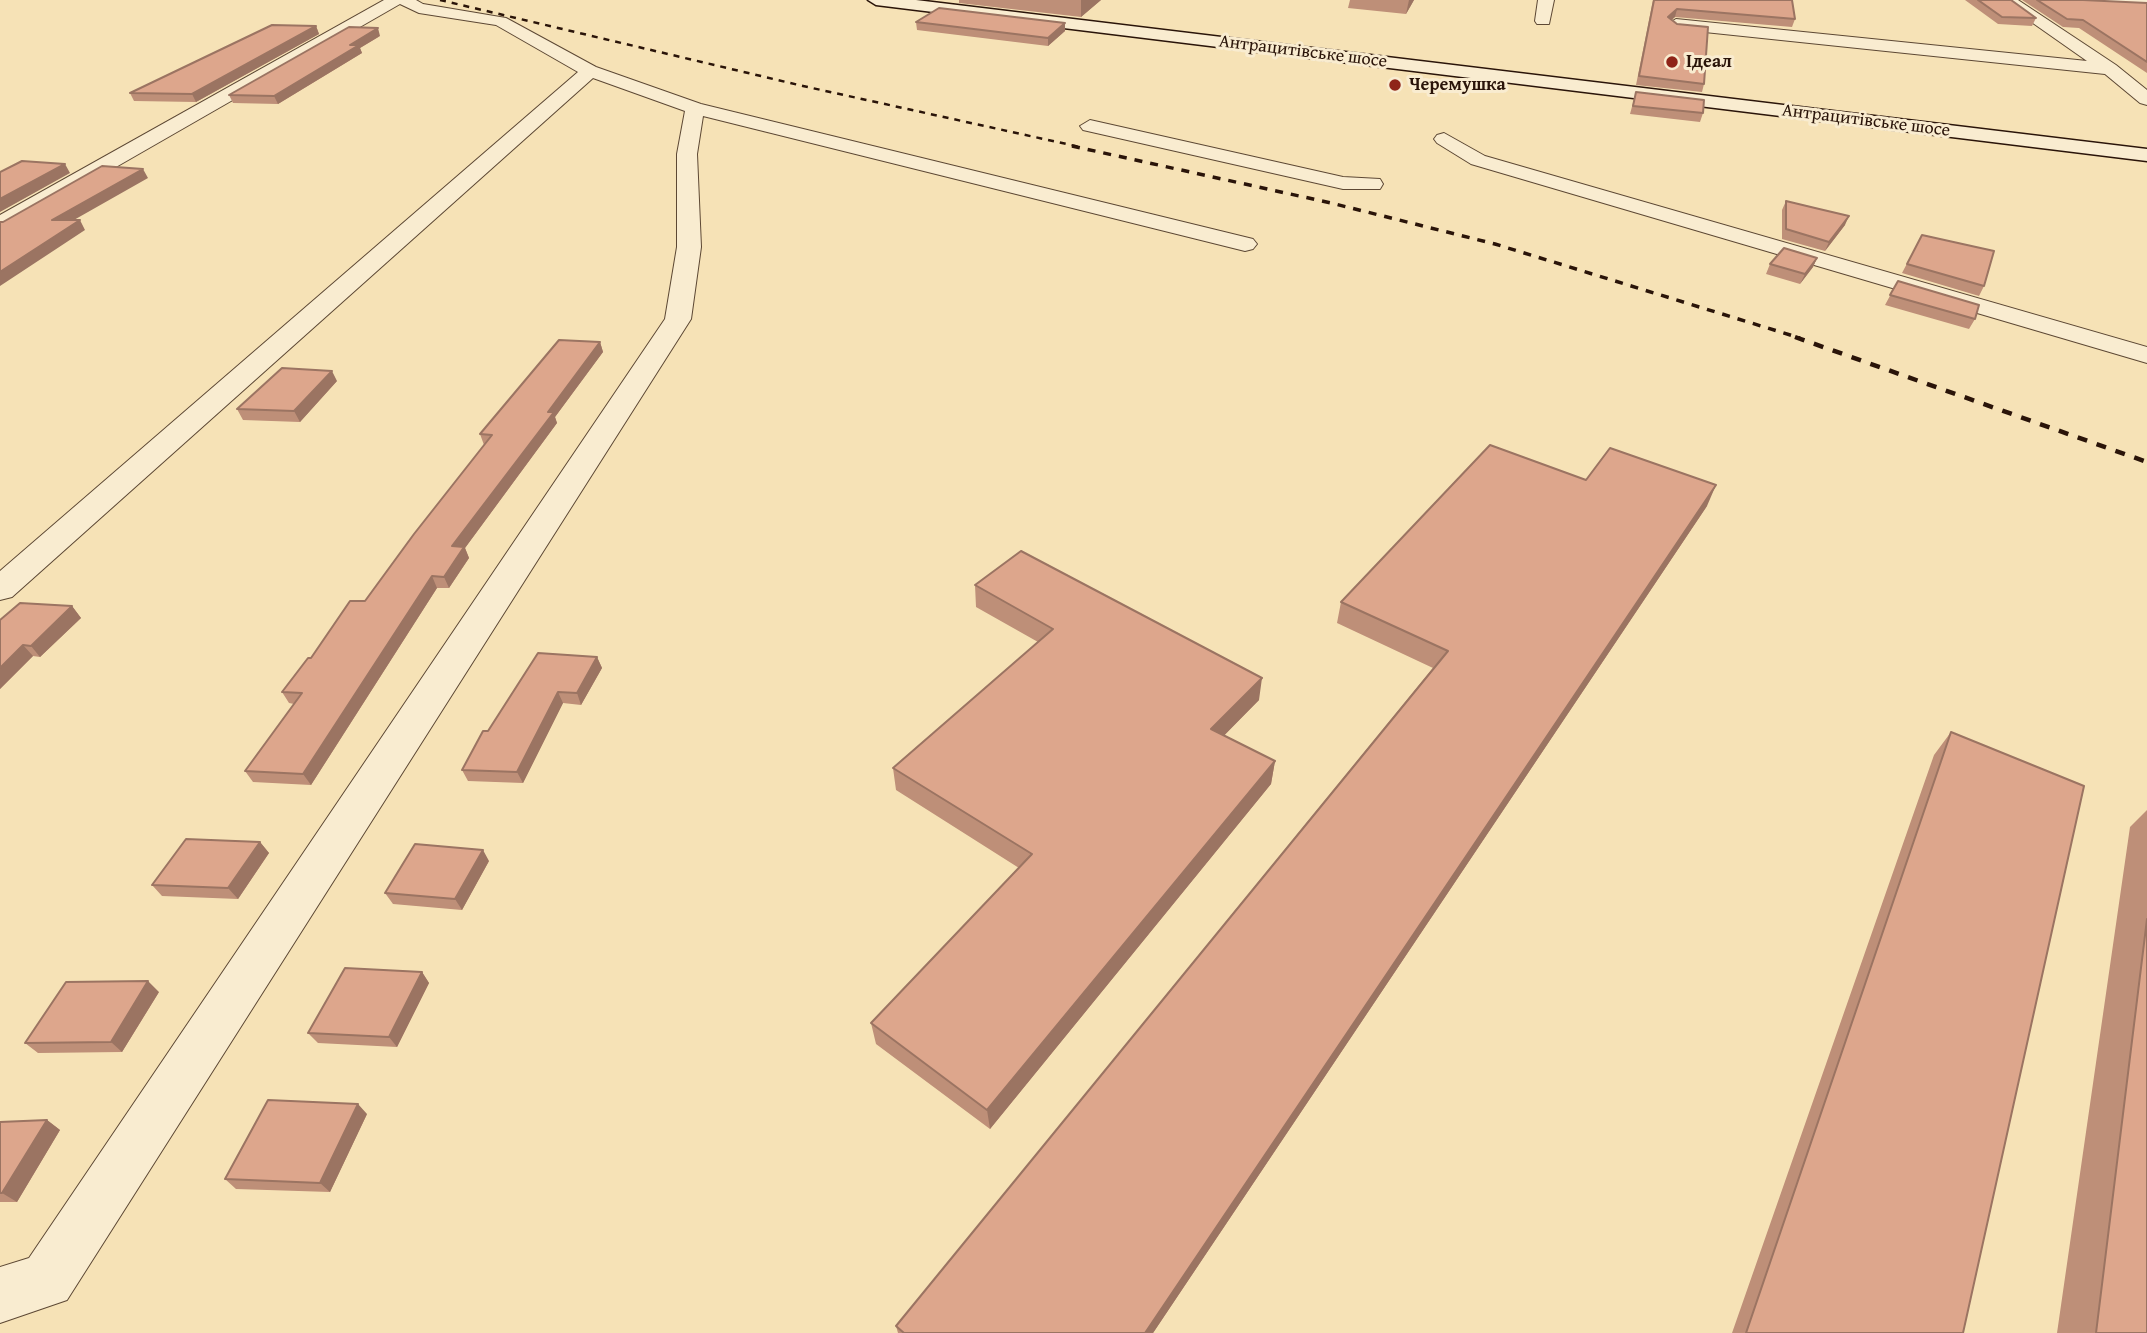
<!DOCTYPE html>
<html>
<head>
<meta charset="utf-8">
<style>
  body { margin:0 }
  canvas { display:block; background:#f6e2b6 }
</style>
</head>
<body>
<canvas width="2147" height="1333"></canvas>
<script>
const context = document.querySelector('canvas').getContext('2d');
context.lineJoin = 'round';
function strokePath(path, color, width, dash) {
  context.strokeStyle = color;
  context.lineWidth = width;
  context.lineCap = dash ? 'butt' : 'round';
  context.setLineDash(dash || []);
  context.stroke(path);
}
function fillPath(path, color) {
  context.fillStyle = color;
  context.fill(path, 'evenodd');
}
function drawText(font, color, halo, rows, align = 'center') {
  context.font = font + ' "Gentium Book Plus",serif';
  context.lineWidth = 6;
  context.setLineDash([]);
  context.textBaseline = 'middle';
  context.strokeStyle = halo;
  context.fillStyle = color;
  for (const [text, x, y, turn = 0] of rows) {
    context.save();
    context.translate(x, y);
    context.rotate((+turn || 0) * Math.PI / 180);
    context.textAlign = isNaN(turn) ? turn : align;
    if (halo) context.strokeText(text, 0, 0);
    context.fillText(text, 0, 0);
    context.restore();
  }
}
const minor = new Path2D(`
  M 384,0 L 416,0 L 423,4 L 506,18 L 596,67 L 701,104 L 1253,239 L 1257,244 L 1253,249 L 1245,251 L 703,116 L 697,154 L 701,247 L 691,319 L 67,1300 L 0,1323 L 0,1267 L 29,1258 L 665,319 L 677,247 L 677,154 L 685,111 L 593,78 L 12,597 L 0,600 L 0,571 L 578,72 L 496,25 L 419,13 L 400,4 L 8,229 L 0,231 L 0,215 Z
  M 1538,0 L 1554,0 L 1549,24 L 1537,24 L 1535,21 Z
  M 2000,0 L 2018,0 L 2116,65 L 2147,90 L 2147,105 L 2140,103 L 2105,74 L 1676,29 L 1668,24 L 1676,19 L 2087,61 Z
  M 2072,0 L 2147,0 L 2147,8 L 2080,5 Z
  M 1090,120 L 1343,177 L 1380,179 L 1383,184 L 1380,189 L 1343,189 L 1083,130 L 1080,126 Z
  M 1444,133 L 1485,156 L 2147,347 L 2147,363 L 1471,164 L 1437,143 L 1434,139 L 1437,135 Z`);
const secondary = new Path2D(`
  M 868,0 L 916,0 L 2147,149 L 2147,161 L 876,5 Z`);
const railFar2 = new Path2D(`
  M 440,0 L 803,86 L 1080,147`);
const railFar1 = new Path2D(`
  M 1072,146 L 1331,203 L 1495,244 L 1800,338`);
const rail = new Path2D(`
  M 1795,337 L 2147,462`);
const wall = new Path2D(`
  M 959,0 L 1101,0 L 1081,17 L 959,3 Z
  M 1350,0 L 1414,0 L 1406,14 L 1348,8 Z
  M 1653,0 L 1792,0 L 1795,19 L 1792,27 L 1675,17 L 1671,20 L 1704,84 L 1702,92 L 1636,85 Z
  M 1965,0 L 2011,0 L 2036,18 L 2032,26 L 1998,24 Z
  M 2022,0 L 2083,0 L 2147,3 L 2147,73 L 2079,28 L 2063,27 Z
  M 916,22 L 1065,31 L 1048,46 L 917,30 Z
  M 316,26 L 319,34 L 196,102 L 134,101 L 130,93 Z
  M 380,36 L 360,48 L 362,53 L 278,104 L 233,103 L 229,95 Z
  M 1636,92 L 1703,113 L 1700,122 L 1630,114 Z
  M 1786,201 L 1845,225 L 1825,251 L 1782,239 L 1782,210 Z
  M 1922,235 L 1984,286 L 1979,296 L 1902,273 Z
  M 1817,258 L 1813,267 L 1800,284 L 1766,274 L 1770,264 Z
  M 1898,281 L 1975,319 L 1969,329 L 1885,305 Z
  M 600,342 L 603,352 L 555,417 L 557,423 L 465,548 L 469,558 L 449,588 L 437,588 L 311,785 L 253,782 L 245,771 L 294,704 L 289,703 L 282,692 L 311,658 L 365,601 L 484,445 L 480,434 Z
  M 337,381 L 300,422 L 243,420 L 237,409 Z
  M 1707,506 L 1153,1333 L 898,1333 L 896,1326 L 1433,668 L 1337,623 L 1341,602 Z
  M 975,585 L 1259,700 L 1224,735 L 1275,761 L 1271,784 L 990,1129 L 876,1044 L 871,1023 L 1019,868 L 896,790 L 893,768 L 1038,642 L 976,607 Z
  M 72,606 L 81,618 L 40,657 L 33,656 L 0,689 L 0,620 Z
  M 597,657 L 602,668 L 581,705 L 563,703 L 523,783 L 468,781 L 462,770 L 488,731 Z
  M 1951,732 L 1963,1333 L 1732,1333 L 1934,755 Z
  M 2147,810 L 2147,1333 L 2057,1333 L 2130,827 Z
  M 260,842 L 269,853 L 238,899 L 162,896 L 152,885 Z
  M 489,861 L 462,910 L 393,904 L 385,893 Z
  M 422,972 L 429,983 L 397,1047 L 318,1043 L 308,1033 Z
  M 159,992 L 122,1052 L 38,1053 L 25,1043 Z
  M 367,1114 L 330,1192 L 236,1189 L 225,1179 Z
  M 47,1120 L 60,1130 L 17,1202 L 0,1202 L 0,1122 Z`);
const shadedWall = new Path2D(`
  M 1081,0 L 1101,0 L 1081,17 Z
  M 1409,0 L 1414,0 L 1406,14 Z
  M 1677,9 L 1675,17 L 1666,25 L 1668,17 Z
  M 1065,23 L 1065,31 L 1048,46 L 1048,38 Z
  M 316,26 L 319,34 L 196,102 L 192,94 Z
  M 378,28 L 380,36 L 360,48 L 362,53 L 278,104 L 274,96 L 350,45 Z
  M 65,164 L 70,173 L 0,212 L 0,199 Z
  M 143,169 L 148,178 L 58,229 L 52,220 Z
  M 1849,216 L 1845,225 L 1825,251 L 1829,242 Z
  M 80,220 L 85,230 L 0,286 L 0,272 Z
  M 1817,258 L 1813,267 L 1800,284 L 1805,274 Z
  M 600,342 L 603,352 L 555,417 L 557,423 L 465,548 L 469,558 L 449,588 L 444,577 L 452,546 L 548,412 Z
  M 332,371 L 337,381 L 300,422 L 294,411 Z
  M 1716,485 L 1707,506 L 1153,1333 L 1145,1333 Z
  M 432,576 L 437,588 L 311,785 L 303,774 Z
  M 72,606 L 81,618 L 40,657 L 31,646 Z
  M 23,645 L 33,656 L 0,689 L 0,668 Z
  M 597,657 L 602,668 L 581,705 L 577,693 Z
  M 1262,678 L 1259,700 L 1209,751 L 1211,729 Z
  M 558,692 L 563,703 L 523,783 L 517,772 Z
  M 1275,761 L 1271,784 L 990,1129 L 987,1110 Z
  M 260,842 L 269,853 L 238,899 L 228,888 Z
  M 483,850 L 489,861 L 462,910 L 455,899 Z
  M 422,972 L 429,983 L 397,1047 L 389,1037 Z
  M 148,981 L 159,992 L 122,1052 L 111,1042 Z
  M 358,1104 L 367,1114 L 330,1192 L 320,1183 Z
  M 47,1120 L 60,1130 L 17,1202 L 2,1193 Z`);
const building = new Path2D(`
  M 1654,0 L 1792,0 L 1795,19 L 1677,9 L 1668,17 L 1677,24 L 1708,27 L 1704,84 L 1639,76 Z
  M 1978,0 L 2011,0 L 2036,18 L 2002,17 Z
  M 2037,0 L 2083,0 L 2147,3 L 2147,62 L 2083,20 L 2067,19 Z
  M 939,8 L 1065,23 L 1048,38 L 916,22 Z
  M 272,25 L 316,26 L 192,94 L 130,93 Z
  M 349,27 L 378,28 L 350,45 L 359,45 L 274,96 L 229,95 Z
  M 1636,92 L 1704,100 L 1703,113 L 1633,106 Z
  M 22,161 L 65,164 L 0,199 L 0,172 Z
  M 102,166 L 143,169 L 52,220 L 80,220 L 0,272 L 0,222 L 3,222 Z
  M 1786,201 L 1815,208 L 1849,216 L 1829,242 L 1786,229 Z
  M 1922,235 L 1994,251 L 1984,286 L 1907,264 Z
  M 1784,248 L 1817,258 L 1805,274 L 1770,264 Z
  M 1898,281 L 1979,305 L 1975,319 L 1890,295 Z
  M 559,340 L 600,342 L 548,412 L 554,412 L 452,546 L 464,547 L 444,577 L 432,576 L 303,774 L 245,771 L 302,693 L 282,692 L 308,658 L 311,658 L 350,601 L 365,601 L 414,534 L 492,435 L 480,434 Z
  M 282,368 L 332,371 L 294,411 L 237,409 Z
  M 1490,445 L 1586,480 L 1610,448 L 1716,485 L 1145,1333 L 904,1333 L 896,1326 L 1448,651 L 1341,602 Z
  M 1021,551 L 1262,678 L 1211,729 L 1275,761 L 987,1110 L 871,1023 L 1032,854 L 893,768 L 1053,629 L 975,585 Z
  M 20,603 L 72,606 L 31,646 L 23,645 L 0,668 L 0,620 Z
  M 538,653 L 597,657 L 577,693 L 558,692 L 517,772 L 462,770 L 483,731 L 488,731 Z
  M 1951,732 L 2084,786 L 1963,1333 L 1746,1333 Z
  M 186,839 L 260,842 L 228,888 L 152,885 Z
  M 415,844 L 483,850 L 455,899 L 385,893 Z
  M 2147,919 L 2147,1333 L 2096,1333 Z
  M 345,968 L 422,972 L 389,1037 L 308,1033 Z
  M 148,981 L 111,1042 L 25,1043 L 66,982 Z
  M 268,1100 L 358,1104 L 320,1183 L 225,1179 Z
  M 47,1120 L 2,1193 L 0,1193 L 0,1122 Z`);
const markers = [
  [1672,62,7,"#8f2418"],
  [1395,85,7,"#8f2418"]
];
const farStreetnames = [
  ["Антрацитівське шосе",1303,52,7],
  ["Антрацитівське шосе",1866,121,7]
];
const farPoinames = [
  ["Ідеал",1686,62],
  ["Черемушка",1409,85]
];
strokePath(minor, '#5d4834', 2);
strokePath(secondary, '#2a1409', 3);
fillPath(minor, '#f9ecd0');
fillPath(secondary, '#f9ecd0');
strokePath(railFar2, '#2a1409', 2.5, [6, 6]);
strokePath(railFar1, '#2a1409', 3.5, [8, 8]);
strokePath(rail, '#2a1409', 4.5, [10, 10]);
fillPath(wall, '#be8f78');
fillPath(shadedWall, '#9b7462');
fillPath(building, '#dda68c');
strokePath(building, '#9b7462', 2);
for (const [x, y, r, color] of markers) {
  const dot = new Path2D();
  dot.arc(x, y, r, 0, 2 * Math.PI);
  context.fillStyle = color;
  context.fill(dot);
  strokePath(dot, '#f9ecd0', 2.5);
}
drawText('18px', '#2a1409', '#f9ecd0', farStreetnames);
drawText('bold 18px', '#2a1409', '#f9ecd0', farPoinames, 'left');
</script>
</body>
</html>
